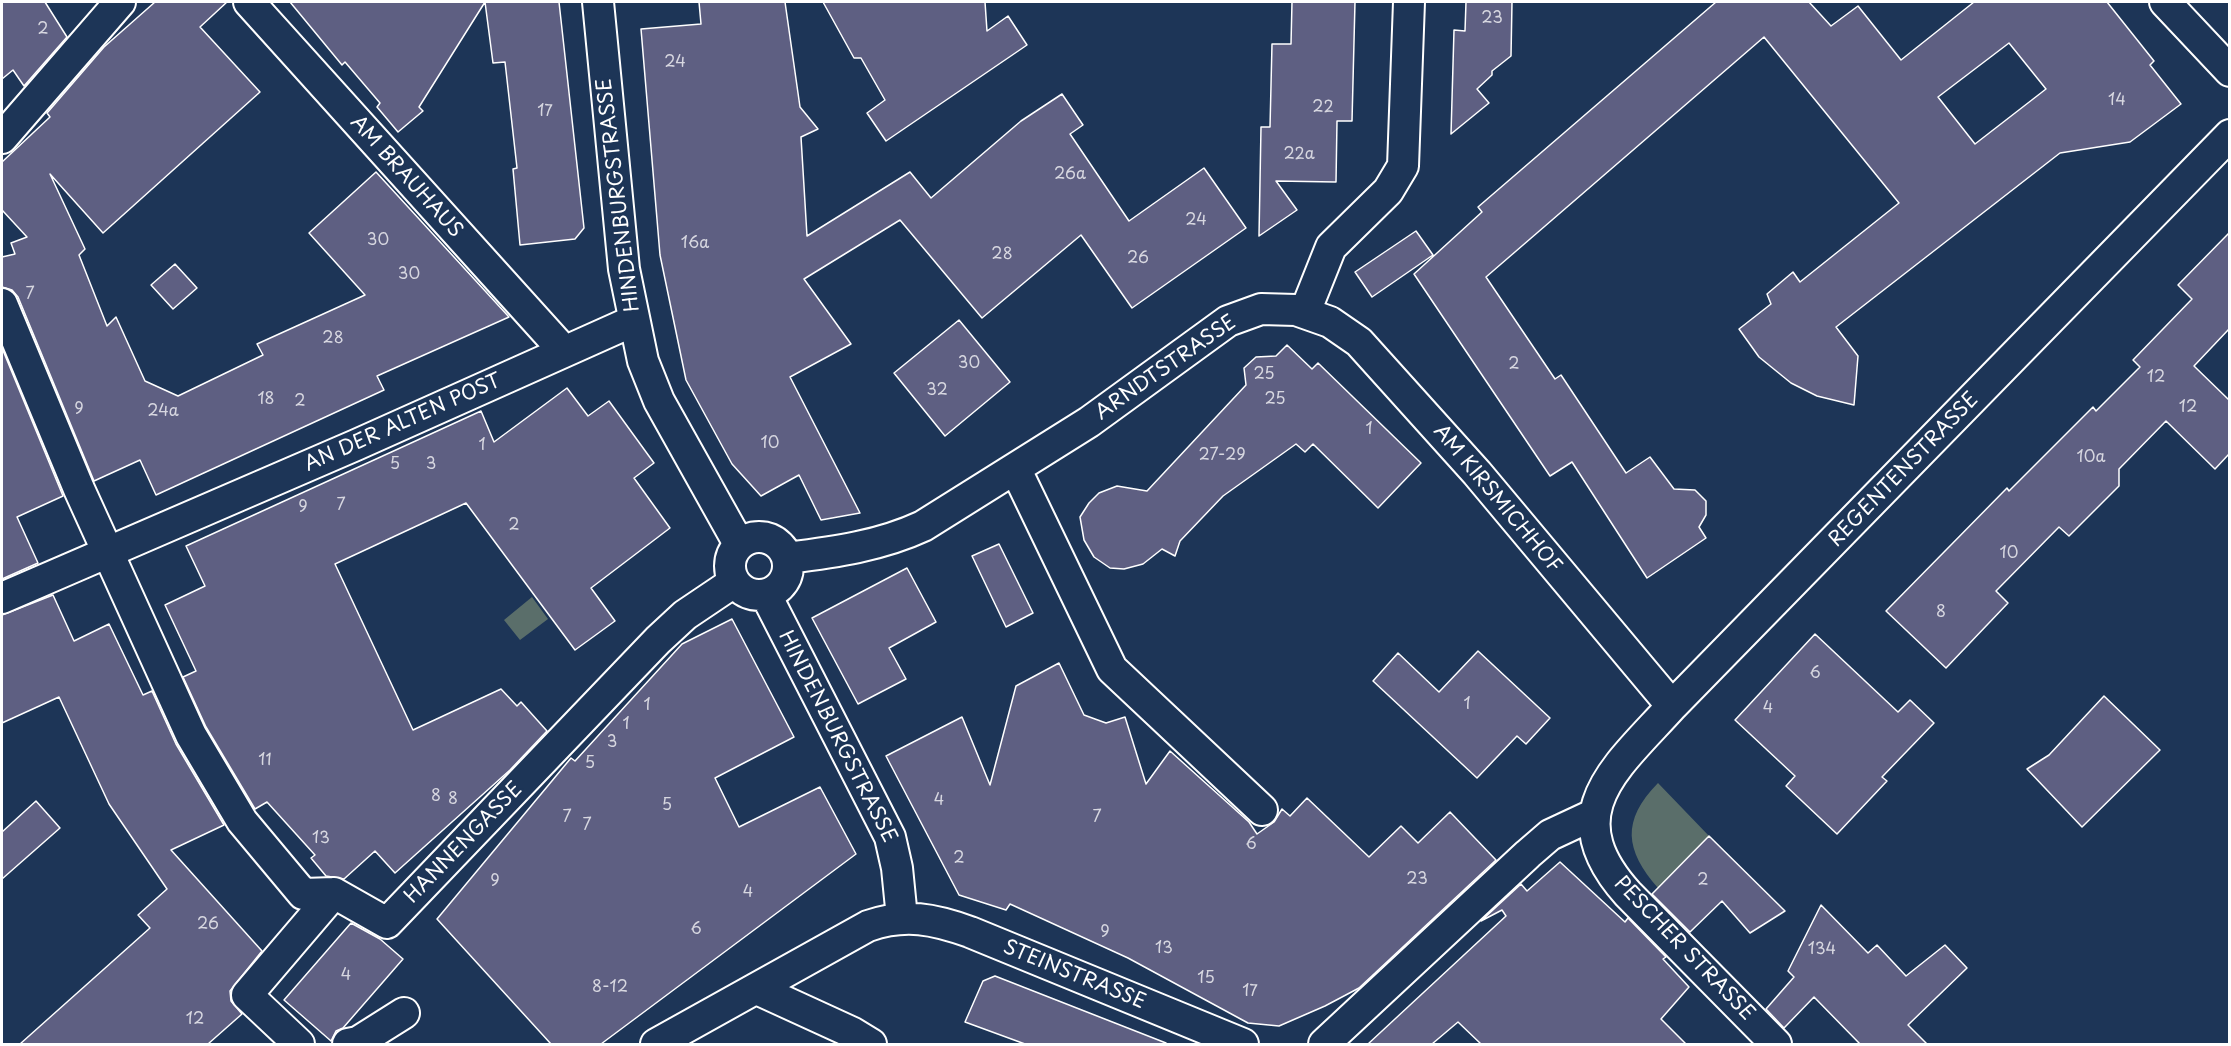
<!DOCTYPE html>
<html>
<head>
<meta charset="utf-8">
<style>
  body { margin:0 }
  #map { position:relative; width:2231px; height:1046px; overflow:hidden; background:#1d3557; font-family:"Playpen Sans",sans-serif }
  canvas { display:block }
  .frame { position:absolute; inset:0; border:3px solid #fff; pointer-events:none }
</style>
</head>
<body>
<div id="map">
<canvas width="2231" height="1046"></canvas>
<div class="frame"></div>
</div>
<script>
const context = document.querySelector('canvas').getContext('2d');
context.lineJoin = 'round';
function fillPath(path, color) {
  context.fillStyle = color;
  context.fill(path, 'evenodd');
}
function strokePath(path, color, width, dash) {
  context.strokeStyle = color;
  context.lineWidth = width;
  context.lineCap = dash ? 'butt' : 'round';
  context.setLineDash(dash || []);
  context.stroke(path);
}
function drawText(font, color, halo, rows, align = 'center') {
  context.font = font + ' "Playpen Sans",sans-serif';
  context.lineWidth = 4.5;
  context.setLineDash([]);
  context.textBaseline = 'middle';
  context.strokeStyle = halo;
  context.fillStyle = color;
  for (const [text, x, y, turn = 0] of rows) {
    context.save();
    context.translate(x, y);
    context.rotate((+turn || 0) * Math.PI / 180);
    context.textAlign = isNaN(turn) ? turn : align;
    if (halo) context.strokeText(text, 0, 0);
    context.fillText(text, 0, 0);
    context.restore();
  }
}
const green = new Path2D(`
  M 532,597 L 548,619 L 520,640 L 504,620 Z
  M 1658,783 L 1709,836 L 1658,888 C 1625,850 1621,821 1658,783 Z`);
const building = new Path2D(`
  M 2,2 L 45,2 L 67,37 L 24,86 L 13,70 L 2,79 Z
  M 155,2 L 227,2 L 200,27 L 260,92 L 103,233 L 50,174 L 85,249 L 79,255 L 107,326 L 116,317 L 145,381 L 178,396 L 263,355 L 257,344 L 365,295 L 309,233 L 376,172 L 509,317 L 377,376 L 384,390 L 156,495 L 140,460 L 94,481 L 18,297 L 12,290 L 2,287 L 2,257 L 15,254 L 11,243 L 27,237 L 2,210 L 2,162 L 50,117 L 47,113 L 104,47 Z
  M 290,2 L 485,2 L 419,107 L 423,111 L 398,132 L 377,107 L 380,103 L 345,62 L 342,65 Z
  M 485,2 L 559,2 L 584,228 L 575,239 L 520,245 L 513,169 L 517,168 L 505,62 L 493,63 Z
  M 699,2 L 785,2 L 800,107 L 818,129 L 801,137 L 807,236 L 910,172 L 931,198 L 1021,121 L 1062,94 L 1083,125 L 1070,134 L 1129,221 L 1204,168 L 1246,228 L 1132,308 L 1081,235 L 982,318 L 900,220 L 804,279 L 851,344 L 790,377 L 860,513 L 821,520 L 799,475 L 761,496 L 732,464 L 686,380 L 660,255 L 641,29 L 701,24 Z
  M 823,2 L 985,2 L 987,31 L 1008,16 L 1027,45 L 886,141 L 867,113 L 885,100 L 861,58 L 854,58 Z
  M 1292,2 L 1355,2 L 1352,121 L 1337,121 L 1336,182 L 1276,181 L 1297,210 L 1259,236 L 1261,127 L 1270,127 L 1272,44 L 1291,44 Z
  M 1466,2 L 1512,2 L 1511,56 L 1492,71 L 1492,75 L 1477,89 L 1489,103 L 1451,134 L 1454,30 L 1465,31 Z
  M 1716,2 L 1809,2 L 1831,26 L 1858,6 L 1901,60 L 1974,2 L 2107,2 L 2154,61 L 2150,65 L 2181,104 L 2130,142 L 2060,153 L 1836,327 L 1858,356 L 1854,405 L 1817,396 L 1791,383 L 1759,357 L 1739,329 L 1771,304 L 1767,294 L 1793,272 L 1800,282 L 1899,203 L 1764,37 L 1486,277 L 1555,379 L 1561,375 L 1626,473 L 1650,457 L 1674,489 L 1695,490 L 1706,501 L 1706,515 L 1699,527 L 1706,538 L 1647,578 L 1572,462 L 1550,476 L 1414,274 L 1482,212 L 1478,207 ZM 2009,43 L 2046,89 L 1975,144 L 1938,97 Z
  M 1416,231 L 1433,255 L 1372,297 L 1355,272 Z
  M 2229,233 L 2229,329 L 2194,366 L 2229,400 L 2229,454 L 2215,469 L 2166,421 L 2119,469 L 2119,486 L 2069,536 L 2059,527 L 1996,591 L 2008,603 L 1946,668 L 1886,611 L 2007,488 L 2009,491 L 2093,407 L 2096,411 L 2140,367 L 2133,360 L 2192,299 L 2178,285 Z
  M 175,264 L 197,288 L 173,309 L 151,285 Z
  M 959,320 L 1010,382 L 945,436 L 894,373 Z
  M 1287,345 L 1312,369 L 1318,363 L 1421,463 L 1378,508 L 1313,444 L 1305,452 L 1296,444 L 1223,496 L 1180,541 L 1175,556 L 1162,549 L 1143,564 L 1124,569 L 1110,568 L 1094,557 L 1084,540 L 1080,517 L 1089,503 L 1099,493 L 1117,486 L 1147,491 L 1246,385 L 1244,368 L 1256,357 L 1276,356 Z
  M 2,348 L 63,496 L 17,517 L 38,563 L 2,579 Z
  M 567,388 L 588,416 L 609,401 L 654,463 L 634,478 L 670,528 L 591,588 L 615,621 L 575,650 L 466,503 L 335,564 L 413,730 L 501,689 L 517,706 L 521,702 L 547,731 L 510,770 L 395,873 L 375,851 L 344,879 L 326,876 L 311,858 L 315,855 L 267,802 L 255,809 L 206,727 L 183,677 L 196,671 L 165,605 L 205,586 L 186,546 L 481,411 L 494,442 Z
  M 999,544 L 1033,613 L 1006,627 L 972,556 Z
  M 907,568 L 936,622 L 889,648 L 906,679 L 858,704 L 812,618 Z
  M 53,595 L 74,641 L 109,624 L 143,695 L 152,691 L 176,744 L 224,825 L 171,850 L 262,951 L 230,991 L 231,1001 L 242,1014 L 208,1044 L 20,1044 L 150,928 L 138,915 L 167,889 L 109,804 L 59,697 L 2,723 L 2,615 Z
  M 732,619 L 794,737 L 715,778 L 739,827 L 820,787 L 856,854 L 601,1044 L 551,1044 L 437,919 L 571,758 L 575,761 L 682,644 Z
  M 1815,634 L 1898,712 L 1910,700 L 1934,723 L 1882,777 L 1887,781 L 1837,834 L 1786,786 L 1795,776 L 1735,720 Z
  M 1478,651 L 1550,718 L 1526,744 L 1517,736 L 1477,778 L 1373,681 L 1398,653 L 1439,692 Z
  M 1059,663 L 1084,715 L 1106,723 L 1125,717 L 1146,784 L 1170,751 L 1249,822 L 1257,834 L 1274,822 L 1282,809 L 1290,816 L 1307,798 L 1369,857 L 1401,826 L 1418,843 L 1450,812 L 1496,860 L 1359,988 L 1325,1006 L 1279,1026 L 1248,1023 L 1128,958 L 1010,904 L 1006,910 L 959,895 L 886,756 L 962,717 L 990,785 L 1016,686 Z
  M 2104,696 L 2160,750 L 2082,827 L 2027,769 L 2049,755 Z
  M 36,801 L 60,828 L 2,879 L 2,832 Z
  M 1709,836 L 1785,911 L 1750,933 L 1722,901 L 1690,932 L 1652,894 Z
  M 1560,862 L 1625,922 L 1628,918 L 1666,957 L 1663,959 L 1689,987 L 1661,1019 L 1686,1044 L 1481,1044 L 1458,1022 L 1432,1044 L 1368,1044 L 1506,916 L 1502,910 L 1481,921 L 1521,884 L 1527,891 Z
  M 1821,905 L 1868,953 L 1877,945 L 1906,976 L 1945,945 L 1967,968 L 1908,1025 L 1927,1044 L 1860,1044 L 1814,997 L 1784,1028 L 1766,1009 L 1794,977 L 1788,971 Z
  M 351,923 L 380,939 L 403,959 L 343,1028 L 336,1031 L 331,1041 L 284,1000 Z
  M 995,976 L 1166,1043 L 1166,1044 L 1025,1044 L 965,1022 L 983,981 Z`);
const street = new Path2D(`
  M 249,2 L 564,351
  M 598,2 L 624,269 L 643,361 L 659,401 L 739,544
  M 2165,2 L 2230,71
  M 2,138 L 120,2
  M 2,304 L 79,489 L 191,735 L 242,821 L 303,894 L 334,893 L 387,923 L 658,640 L 685,615 L 734,582
  M 1305,312 L 1331,247 L 1388,191 L 1403,166 L 1409,2
  M 1016,470 L 1112,669 L 1262,810
  M730 566a29 29 0 1 1 58 0a29 29 0 1 1-58 0Z
  M 788,558 C 835,552 880,546 923,526 L 1089,422 L 1228,321 L 1261,309 L 1296,310 L 1330,322 L 1359,342 L 1477,473 L 1672,706
  M 766,595 L 890,837 L 897,868 L 902,918
  M 2,598 L 356,445 L 633,321
  M 757,989 L 853,1033 L 871,1044
  M 299,1044 L 247,995 L 334,893
  M 348,1044 L 358,1042 L 404,1013
  M 656,1044 L 868,926 C 905,913 934,919 970,932 L 1243,1044
  M 1324,1044 L 1528,854 L 1550,835 L 1595,814
  M 1776,1044 L 1628,894 C 1555,813 1616,768 1672,706 L 2230,135`);
const numberNames = [
  ["23",1492,19],
  ["2",43,30],
  ["24",675,63],
  ["14",2117,101],
  ["22",1323,108],
  ["17",545,112],
  ["22a",1299,155],
  ["26a",1070,175],
  ["24",1196,221],
  ["30",378,241],
  ["16a",695,244],
  ["28",1002,255],
  ["26",1138,259],
  ["30",409,275],
  ["7",30,295],
  ["28",333,339],
  ["30",969,364],
  ["2",1514,365],
  ["25",1264,375],
  ["12",2156,378],
  ["32",937,391],
  ["18",266,400],
  ["25",1275,400],
  ["2",300,402],
  ["12",2188,408],
  ["9",79,410],
  ["24a",163,412],
  ["1",1369,430],
  ["10",770,444],
  ["1",482,446],
  ["27-29",1222,456],
  ["10a",2091,458],
  ["5",395,465],
  ["3",431,465],
  ["7",341,506],
  ["9",303,508],
  ["2",514,526],
  ["10",2009,554],
  ["8",1941,613],
  ["6",1815,674],
  ["1",1467,705],
  ["1",647,706],
  ["4",1768,709],
  ["1",626,725],
  ["3",612,743],
  ["11",265,761],
  ["5",590,764],
  ["8",436,797],
  ["8",453,800],
  ["4",939,801],
  ["5",667,806],
  ["7",567,818],
  ["7",1097,818],
  ["7",587,826],
  ["13",321,839],
  ["6",1251,845],
  ["2",959,859],
  ["23",1417,880],
  ["2",1703,881],
  ["9",495,882],
  ["4",748,893],
  ["26",208,925],
  ["6",696,930],
  ["9",1105,933],
  ["13",1164,949],
  ["134",1822,950],
  ["4",346,976],
  ["15",1206,979],
  ["8-12",610,988],
  ["17",1250,992],
  ["12",195,1020]
];
const streetNames = [
  ["AM BRAUHAUS",406,177,48],
  ["HINDENBURGSTRASSE",619,195,-97],
  ["ARNDTSTRASSE",1166,368,-35],
  ["AN DER ALTEN POST",403,423,-24],
  ["REGENTENSTRASSE",1904,470,-46],
  ["AM KIRSMICHHOF",1497,499,50],
  ["HINDENBURGSTRASSE",837,737,63],
  ["HANNENGASSE",464,843,-46],
  ["PESCHER STRASSE",1684,949,46],
  ["STEINSTRASSE",1074,975,22]
];
fillPath(green, '#5a6e6a');
fillPath(building, '#5e5f82');
strokePath(building, '#fff', 1.5);
strokePath(street, '#fff', 34);
strokePath(street, '#1d3557', 30);
drawText('16px', '#d7d7e0', null, numberNames);
drawText('20px', '#fff', '#1d3557', streetNames);
</script>
</body>
</html>
